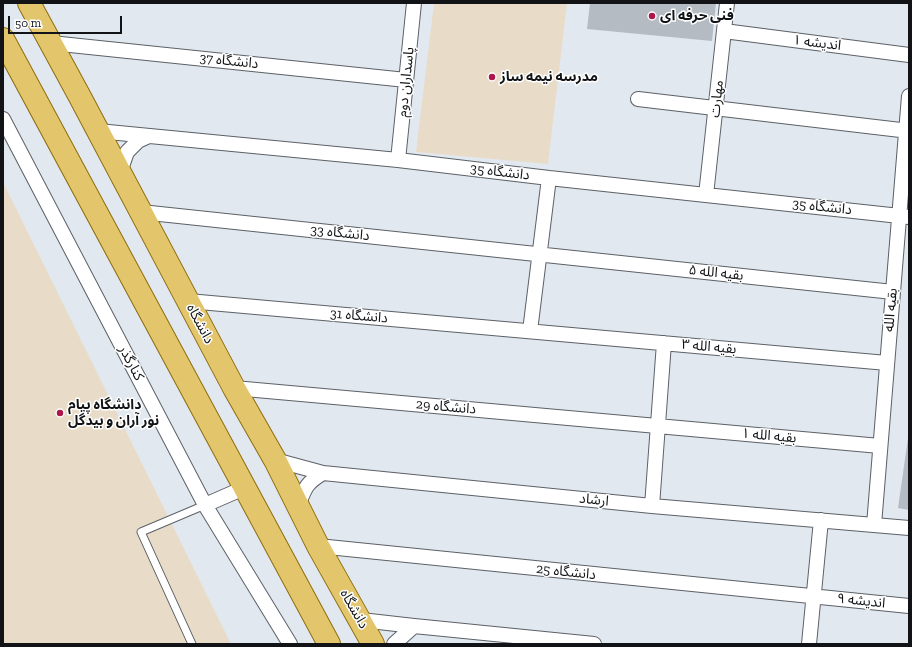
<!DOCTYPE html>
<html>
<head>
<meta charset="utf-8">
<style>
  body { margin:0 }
  #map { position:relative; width:912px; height:647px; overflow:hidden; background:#e2e8ef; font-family:"Zilla Slab",serif }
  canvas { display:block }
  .frame { position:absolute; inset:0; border:4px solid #111316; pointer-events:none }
  .scale { position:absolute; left:8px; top:16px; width:114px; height:18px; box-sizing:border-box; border:2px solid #111316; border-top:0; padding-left:5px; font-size:12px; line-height:14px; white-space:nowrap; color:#111316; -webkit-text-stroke:3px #fff; paint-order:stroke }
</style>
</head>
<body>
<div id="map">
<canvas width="912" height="647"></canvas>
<div class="frame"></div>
<div class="scale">50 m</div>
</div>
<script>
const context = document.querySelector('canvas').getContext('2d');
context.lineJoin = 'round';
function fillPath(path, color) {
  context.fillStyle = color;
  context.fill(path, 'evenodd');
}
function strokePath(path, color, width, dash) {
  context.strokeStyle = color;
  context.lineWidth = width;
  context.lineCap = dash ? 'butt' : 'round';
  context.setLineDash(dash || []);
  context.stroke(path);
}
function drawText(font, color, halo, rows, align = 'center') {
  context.font = font + ' "Zilla Slab","Noto Sans Arabic",serif';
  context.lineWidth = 3;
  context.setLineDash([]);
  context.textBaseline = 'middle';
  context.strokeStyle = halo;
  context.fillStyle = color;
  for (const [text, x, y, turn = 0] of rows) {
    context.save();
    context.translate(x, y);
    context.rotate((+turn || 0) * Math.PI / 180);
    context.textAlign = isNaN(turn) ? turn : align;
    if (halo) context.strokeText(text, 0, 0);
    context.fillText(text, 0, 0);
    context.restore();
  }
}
const education = new Path2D(`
  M 434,3 L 567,3 L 548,164 L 416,152 Z
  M 3,182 L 231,644 L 3,644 Z`);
const building = new Path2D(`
  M 590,3 L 716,3 L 712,41 L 587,29 Z
  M 908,438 L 909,438 L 909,510 L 898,508 Z`);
const lane = new Path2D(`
  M 192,644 L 141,532 L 205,505`);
const street = new Path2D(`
  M 724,31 L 909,55
  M 51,43 L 406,80
  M 638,99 L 909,131
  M 3,119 L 205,505 L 290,644
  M 98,131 L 398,160 L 549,178 L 909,217
  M 398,160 L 414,3
  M 120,172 L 127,152 L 138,141 L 149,136
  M 706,195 L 727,3
  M 141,212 L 893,292
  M 188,301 L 887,363
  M 530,331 L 549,178
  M 234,388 L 880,446
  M 275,460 L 323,473 L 652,506 L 909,528
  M 205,505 L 244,488
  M 298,506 C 305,488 306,483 323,473
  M 652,506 L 664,343
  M 874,525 L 909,96
  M 318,546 L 909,606
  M 361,620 L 414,626 L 594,644
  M 394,644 L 414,626
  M 809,644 L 821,520`);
const primary = new Path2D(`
  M 29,3 L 80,97 L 234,388 L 275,460 L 318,546 L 373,644
  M 3,39 L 329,644`);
const markers = [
  [652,16,4,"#aa174a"],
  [492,77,4,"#aa174a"],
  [60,413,4,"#aa174a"]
];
const poiNames = [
  ["فنی حرفه ای",660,16],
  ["مدرسه نیمه ساز",500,77],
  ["دانشگاه پیام",68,405],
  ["نور آران و بیدگل",68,421]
];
const streetNames = [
  ["اندیشه ۱",817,43,7],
  ["دانشگاه 37",229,61,6],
  ["پاسداران دوم",406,82,-84],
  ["مهارت",717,99,-84],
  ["دانشگاه 35",500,172,7],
  ["دانشگاه 35",822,207,6],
  ["دانشگاه 33",340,233,6],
  ["بقیه الله ۵",716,273,6],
  ["بقیه الله",891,310,-85],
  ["دانشگاه 31",359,316,5],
  ["دانشگاه",200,324,62],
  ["بقیه الله ۳",709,347,5],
  ["کنارگذر",131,363,62],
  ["دانشگاه 29",446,407,5],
  ["بقیه الله ۱",769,436,5],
  ["ارشاد",594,500,6],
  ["دانشگاه 25",566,572,6],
  ["اندیشه ۹",861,601,6],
  ["دانشگاه",354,609,60]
];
fillPath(education, '#e8dcc8');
fillPath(building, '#b5bbc2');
strokePath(lane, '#5c6167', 9);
strokePath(street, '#5c6167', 16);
strokePath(primary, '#8d6d0e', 24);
strokePath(lane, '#fff', 7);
strokePath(street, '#fff', 14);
strokePath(primary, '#e3c56c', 22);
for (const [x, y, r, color] of markers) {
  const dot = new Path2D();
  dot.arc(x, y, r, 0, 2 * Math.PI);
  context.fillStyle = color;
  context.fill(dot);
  strokePath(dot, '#fff', 1.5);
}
drawText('bold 14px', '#111316', '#fff', poiNames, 'left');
drawText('14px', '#111316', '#fff', streetNames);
</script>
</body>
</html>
